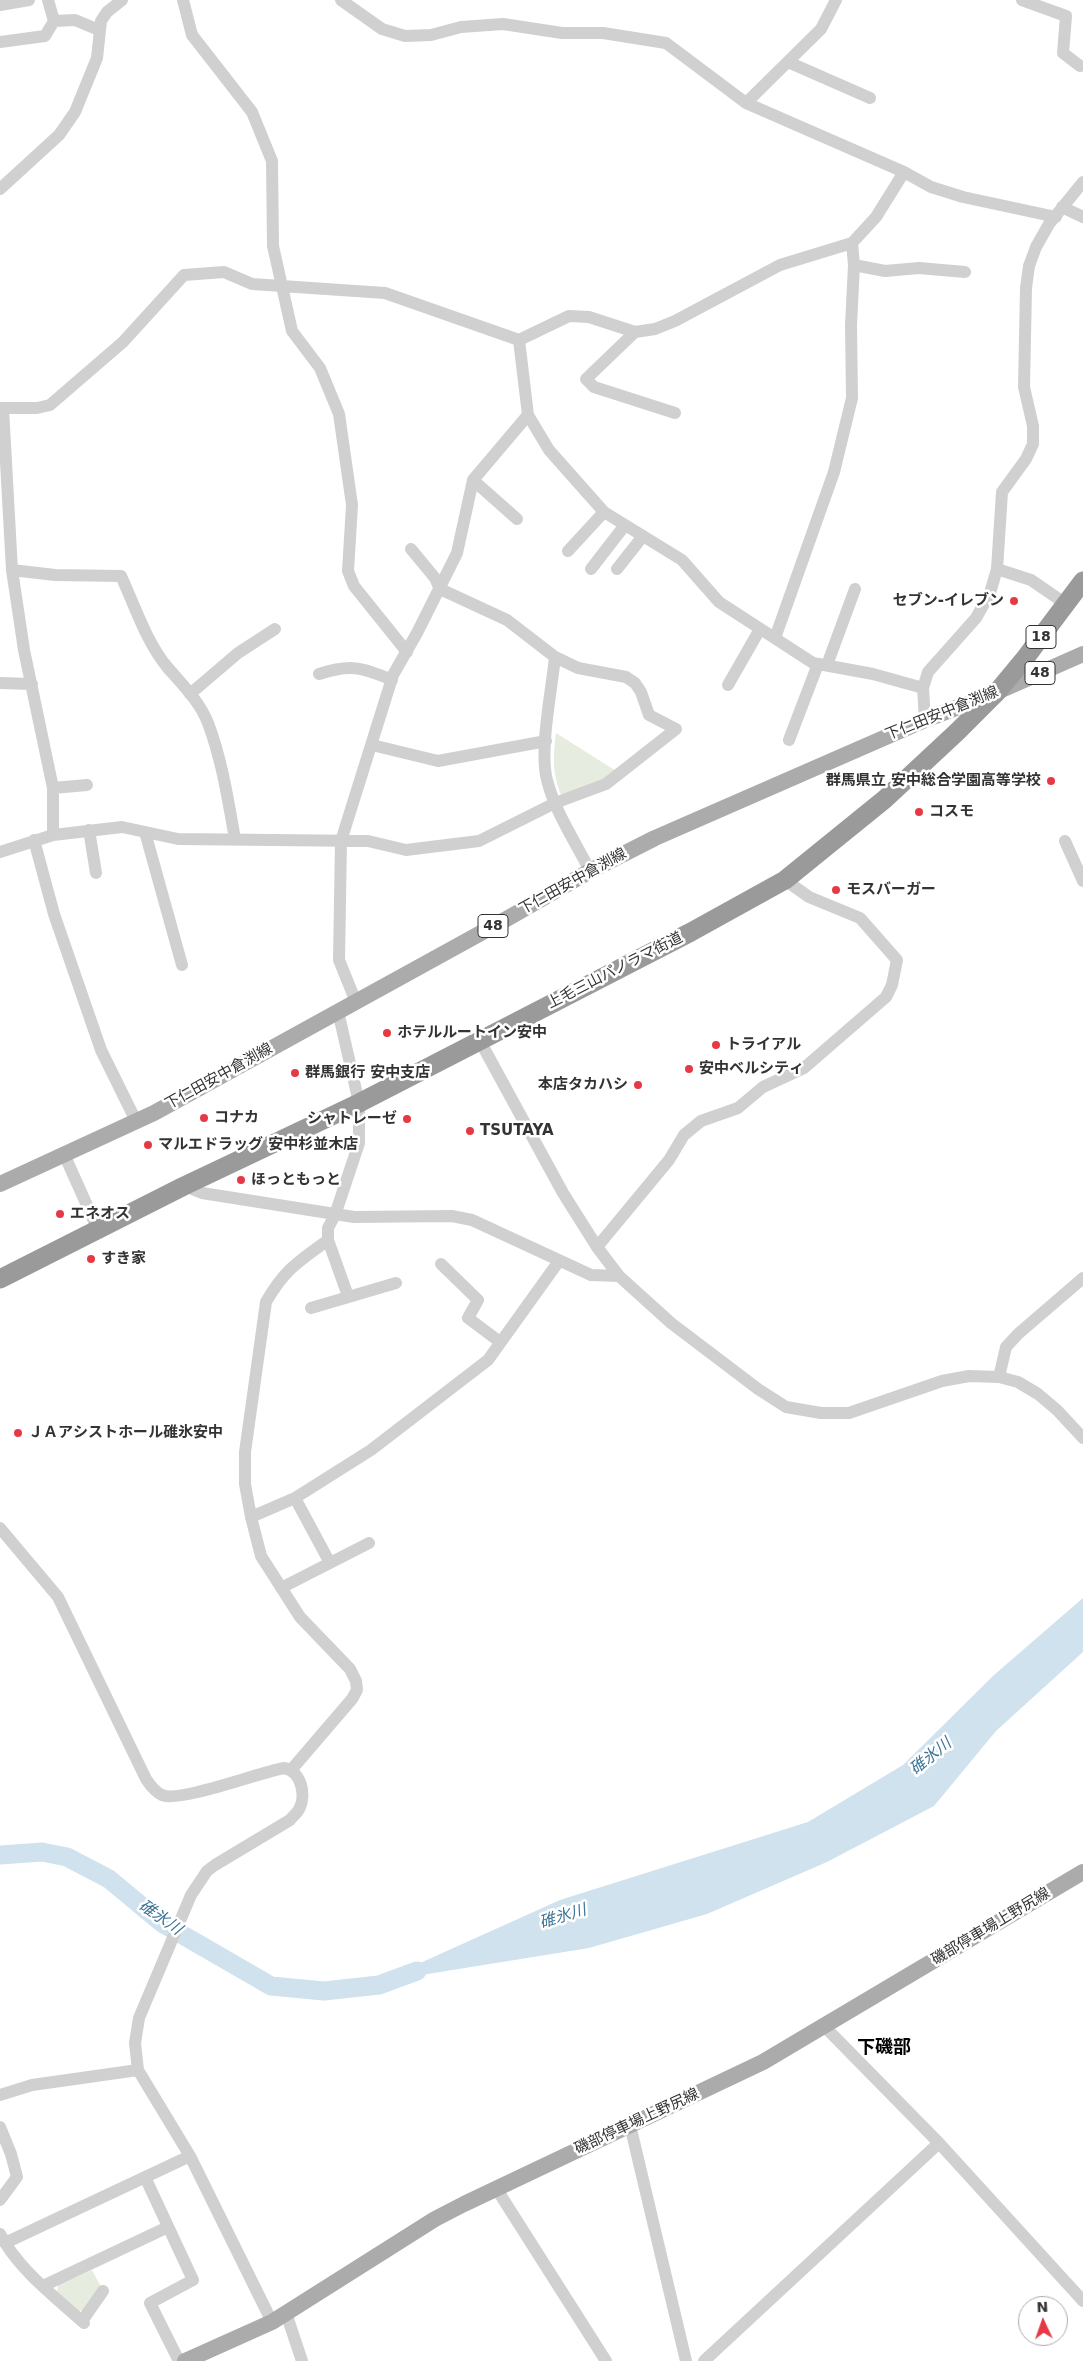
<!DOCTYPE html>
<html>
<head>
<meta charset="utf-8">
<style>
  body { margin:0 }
  #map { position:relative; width:1083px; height:2361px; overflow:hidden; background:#fff; font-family:"DejaVu Sans",sans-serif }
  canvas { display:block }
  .north { position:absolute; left:1018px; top:2296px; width:50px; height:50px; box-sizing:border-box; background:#fff; border:1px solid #adadad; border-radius:50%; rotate:357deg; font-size:14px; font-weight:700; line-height:20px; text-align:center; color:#333 }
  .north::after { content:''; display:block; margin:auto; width:18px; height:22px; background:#e63946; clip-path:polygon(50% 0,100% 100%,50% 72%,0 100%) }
</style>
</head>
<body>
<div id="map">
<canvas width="1083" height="2361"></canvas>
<div class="north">N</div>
</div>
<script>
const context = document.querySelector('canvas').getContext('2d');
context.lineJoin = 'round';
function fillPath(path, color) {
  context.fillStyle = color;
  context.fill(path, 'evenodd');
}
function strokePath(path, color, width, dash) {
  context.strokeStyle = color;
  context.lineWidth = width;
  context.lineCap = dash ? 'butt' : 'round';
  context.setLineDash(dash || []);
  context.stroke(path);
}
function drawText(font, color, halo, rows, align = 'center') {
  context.font = font + ' "DejaVu Sans","Noto Sans JP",sans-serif';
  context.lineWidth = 5;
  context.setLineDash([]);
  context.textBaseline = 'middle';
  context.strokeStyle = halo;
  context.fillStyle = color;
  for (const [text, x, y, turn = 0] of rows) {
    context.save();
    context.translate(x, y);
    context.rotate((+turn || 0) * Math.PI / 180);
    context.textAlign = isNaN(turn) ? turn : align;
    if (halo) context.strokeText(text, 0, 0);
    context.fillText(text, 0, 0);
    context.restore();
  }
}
const green = new Path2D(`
  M 556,733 L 616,771 L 604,782 L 561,795 C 552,771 553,758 556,733 Z
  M 92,2270 L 101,2287 L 86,2310 L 78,2311 L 57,2292 L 58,2285 Z`);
const water = new Path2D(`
  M 1083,1598 L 1083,1652 L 996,1731 L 934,1806 L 827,1862 L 707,1914 L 589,1948 L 378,1982 L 560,1900 L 808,1822 L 903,1765 L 994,1675 Z`);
const river = new Path2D(`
  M 0,1855 L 42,1852 L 67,1857 L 109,1879 L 162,1923 L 271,1986 L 324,1991 L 379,1985 L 417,1971`);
const minor = new Path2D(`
  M 48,0 L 54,21 L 75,20 L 99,30
  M 183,0 L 192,35 L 252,112 L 272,161 L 273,246 L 292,331 L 320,368 L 339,414 L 352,505 L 348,571 L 354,586 L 407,652
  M 341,0 L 382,29 L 405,36 L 431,35 L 461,27 L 503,24 L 562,33 L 603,33 L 666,43 L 746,103 L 904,172 L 931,187 L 963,197 L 1056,217
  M 1022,0 L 1066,16 L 1063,53 L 1080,66
  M 0,5 L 29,0
  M 0,42 L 45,36 L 54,21
  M 788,62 L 870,98
  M 746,103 L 821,29 L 836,0
  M 0,189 L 59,135 L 75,112 L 97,58 L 101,21 L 107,12 L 122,0
  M 1062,207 L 1083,217
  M 854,265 L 885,271 L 919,268 L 965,272
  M 635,332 L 586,379 L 594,387 L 675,413
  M 519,340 L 528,415 L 549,450 L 604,512 L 682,560 L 719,602 L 813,663 L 873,674 L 923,688
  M 0,408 L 37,408 L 50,405 L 123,342 L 184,275 L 224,272 L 252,284 L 385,293 L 519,340 L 569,316 L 589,317 L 635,332 L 655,329 L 675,321 L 780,265 L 852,243 L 876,217 L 904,172
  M 3,408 L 12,570 L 24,650 L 53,788 L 53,835
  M 473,480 L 517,519
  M 568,551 L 604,512
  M 591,569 L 625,525
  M 617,569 L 643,536
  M 997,569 L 1031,580 L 1066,604
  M 12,570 L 55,575 L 121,576 C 135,606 146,642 168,668 C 182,684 200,702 208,723 C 222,760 228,800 235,839
  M 775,638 L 834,472 L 852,398 L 851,325 L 854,265 L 852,243
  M 555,657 C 552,688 539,751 547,780 C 555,812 575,841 590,871
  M 827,665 L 855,589
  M 319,674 C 350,664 362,667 392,680
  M 0,683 L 32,684
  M 728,685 L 760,629
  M 190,694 L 238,653 L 275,629
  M 925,720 L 923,688 L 928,672 L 976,618 L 990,593 L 997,569 L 1002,492 L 1026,459 L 1033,444 L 1033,426 L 1024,387 L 1026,288 L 1029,266 L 1036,247 L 1049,224 L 1083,182
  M 789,740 L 818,664
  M 372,745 L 438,761 L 546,741
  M 53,788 L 87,785
  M 89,830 L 96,873
  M 145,832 L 182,965
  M 34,840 L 54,914 L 101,1050 L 136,1121
  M 1065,841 L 1083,881
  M 0,852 L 53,835 L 122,827 L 178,839 L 368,841 L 406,850 L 479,841 L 555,803 L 606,784 L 676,729 L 649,715 L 641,692 L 635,683 L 626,677 L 578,668 L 555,657 L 507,620 L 440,589 L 435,578 L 411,549
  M 356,1002 L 339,960 L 341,841 L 393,675 L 417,633 L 457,553 L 473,480 L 528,415
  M 480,1041 L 563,1193 L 597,1247 L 619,1276 L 671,1323 L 758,1389 L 786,1407 L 821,1413 L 849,1413 L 942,1381 L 969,1376 L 999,1377 L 1018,1382 L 1038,1394 L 1057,1410 L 1083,1438
  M 64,1154 L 98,1230
  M 184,1186 L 202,1193 L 354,1217 L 452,1216 L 472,1220 L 591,1275 L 619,1276
  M 328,1240 L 348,1296
  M 597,1247 L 669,1160 L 684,1135 L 701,1121 L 738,1108 L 763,1087 L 804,1068 L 886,997 L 892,985 L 897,960 L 860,918 L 809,897 L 785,880
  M 441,1264 L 478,1300 L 468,1318 L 500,1342
  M 311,1308 L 396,1283
  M 999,1377 L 1006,1347 L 1018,1334 L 1083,1278
  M 295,1498 L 330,1563
  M 251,1517 L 295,1498 L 371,1450 L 488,1360 L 559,1261
  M 0,1528 L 58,1597 L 146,1779 C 150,1785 155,1792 162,1795 C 179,1803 261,1772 284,1768 C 302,1771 307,1797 298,1811 C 296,1814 292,1817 290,1820 L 215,1865 L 207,1871 L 191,1895 L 139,2018 L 135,2043 L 138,2070 L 190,2156 L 272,2322
  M 281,1588 L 369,1543
  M 292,1769 L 352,1699 L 357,1690 L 356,1681 L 350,1669 L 300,1617 L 261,1556 L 251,1517 L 245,1484 L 245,1452 L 266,1302 C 285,1269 298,1262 328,1240 L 328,1228 L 335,1215 L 359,1143 L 359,1103 L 338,1011
  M 824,2026 L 939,2143 L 1083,2301
  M 0,2095 L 32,2085 L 138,2070
  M 630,2125 L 686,2361
  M 0,2127 L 11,2154 L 17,2177 L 0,2200
  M 145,2177 L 193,2280 L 150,2303 L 179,2361
  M 496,2188 L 606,2361
  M 0,2234 C 18,2269 55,2297 84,2323
  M 5,2243 L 190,2156
  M 43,2286 L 168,2227
  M 286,2313 L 302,2361
  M 82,2321 L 103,2291
  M 704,2361 L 939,2143`);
const major = new Path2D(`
  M 0,1184 L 154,1113 L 510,917 L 590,871 L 655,838 L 925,720 L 997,692 L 1083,654
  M 185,2361 L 272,2322 L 435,2219 L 464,2204 L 763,2062 L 1083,1872`);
const highway = new Path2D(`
  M 0,1279 L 184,1186 L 359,1103 L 691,932 L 785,880 L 885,799 L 958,731 L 997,692 L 1026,657 L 1083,581`);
const markers = [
  [1014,601,5,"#e63946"],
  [1051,781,5,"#e63946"],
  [919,812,5,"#e63946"],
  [836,890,5,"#e63946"],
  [387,1033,5,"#e63946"],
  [716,1045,5,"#e63946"],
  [689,1069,5,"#e63946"],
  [295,1073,5,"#e63946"],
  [638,1085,5,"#e63946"],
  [204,1118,5,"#e63946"],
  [407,1119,5,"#e63946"],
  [470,1131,5,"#e63946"],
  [148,1145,5,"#e63946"],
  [241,1180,5,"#e63946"],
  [60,1214,5,"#e63946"],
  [91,1259,5,"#e63946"],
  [18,1433,5,"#e63946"]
];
const shields = [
  [1041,637,30],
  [1040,673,30],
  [493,926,30]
];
const shieldNames = [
  ["18",1041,637],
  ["48",1040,673],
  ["48",493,926]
];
const poiNames = [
  ["セブン-イレブン",1004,601,"right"],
  ["群馬県立 安中総合学園高等学校",1041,781,"right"],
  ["コスモ",929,812],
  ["モスバーガー",846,890],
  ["ホテルルートイン安中",397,1033],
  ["トライアル",726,1045],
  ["安中ベルシティ",699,1069],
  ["群馬銀行 安中支店",305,1073],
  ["本店タカハシ",628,1085,"right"],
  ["コナカ",214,1118],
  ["シャトレーゼ",397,1119,"right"],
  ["TSUTAYA",480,1131],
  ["マルエドラッグ 安中杉並木店",158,1145],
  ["ほっともっと",251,1180],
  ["エネオス",70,1214],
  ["すき家",101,1259],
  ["ＪＡアシストホール碓氷安中",28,1433]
];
const streetNames = [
  ["下仁田安中倉渕線",942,714,-22],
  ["下仁田安中倉渕線",573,882,-29],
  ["上毛三山パノラマ街道",615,971,-27],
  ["下仁田安中倉渕線",219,1077,-29],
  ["磯部停車場上野尻線",991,1927,-31],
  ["磯部停車場上野尻線",637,2122,-25]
];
const waterNames = [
  ["碓氷川",931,1757,-39],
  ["碓氷川",563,1917,-17],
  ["碓氷川",160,1918,35]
];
const quarterNames = [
  ["下磯部",884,2048]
];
fillPath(green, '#e6ecdf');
fillPath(water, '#cfe2ee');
strokePath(river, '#cfe2ee', 19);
strokePath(minor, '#d0d0d0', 12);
strokePath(major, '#ababab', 16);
strokePath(highway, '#9a9a9a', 19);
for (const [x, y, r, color] of markers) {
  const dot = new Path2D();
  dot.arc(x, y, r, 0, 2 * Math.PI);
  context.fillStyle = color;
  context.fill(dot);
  strokePath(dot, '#fff', 2);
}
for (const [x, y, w] of shields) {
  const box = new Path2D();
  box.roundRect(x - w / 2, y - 11.5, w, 23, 4);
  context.fillStyle = '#fff';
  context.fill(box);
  strokePath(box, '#333', 1);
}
drawText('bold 14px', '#333', null, shieldNames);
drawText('bold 15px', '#333', '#fff', poiNames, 'left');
drawText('15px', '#333', '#fff', streetNames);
drawText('italic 16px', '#3f7597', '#fff', waterNames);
drawText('bold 18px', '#000', '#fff', quarterNames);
</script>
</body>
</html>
